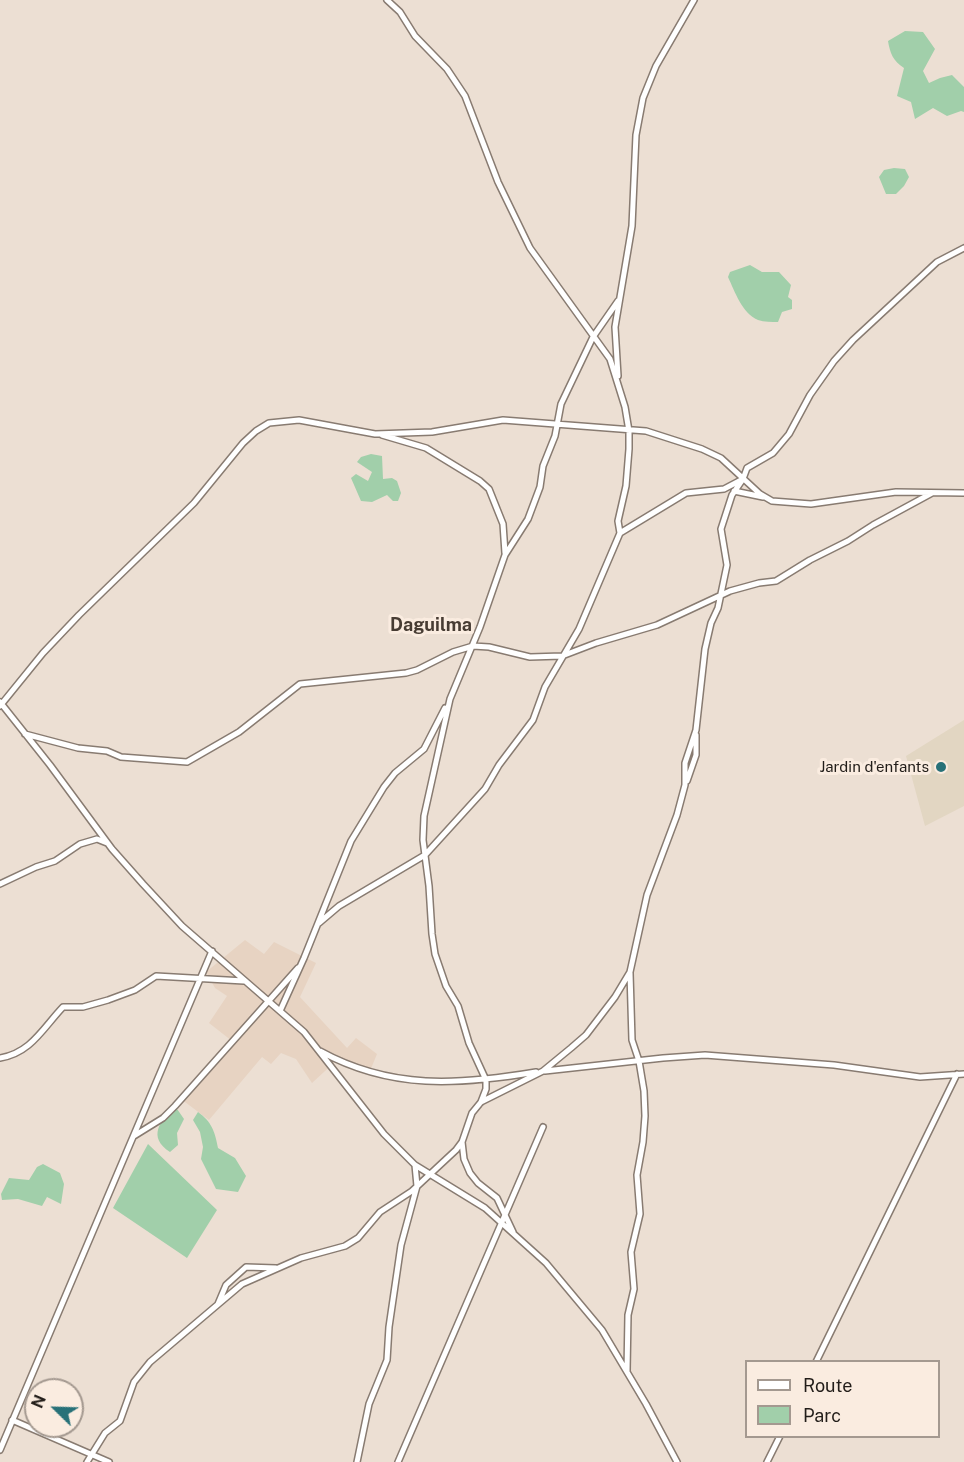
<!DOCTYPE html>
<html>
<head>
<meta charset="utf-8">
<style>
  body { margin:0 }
  #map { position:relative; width:964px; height:1462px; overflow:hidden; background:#ecdfd3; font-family:"Public Sans",sans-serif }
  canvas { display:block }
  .legend { position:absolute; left:745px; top:1360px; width:195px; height:78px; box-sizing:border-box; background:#faece0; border:2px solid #a49990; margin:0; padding:8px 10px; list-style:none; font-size:18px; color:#221d19 }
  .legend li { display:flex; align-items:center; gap:12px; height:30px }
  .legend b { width:30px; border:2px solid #a49990 }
  .north { position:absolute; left:24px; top:1378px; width:60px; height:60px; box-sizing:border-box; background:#faece0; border:2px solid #a49990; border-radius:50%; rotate:293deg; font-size:16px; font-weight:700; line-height:24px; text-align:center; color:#221d19 }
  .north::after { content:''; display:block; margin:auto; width:21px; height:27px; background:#277178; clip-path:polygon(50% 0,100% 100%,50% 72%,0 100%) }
</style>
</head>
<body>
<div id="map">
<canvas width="964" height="1462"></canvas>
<ul class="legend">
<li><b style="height:8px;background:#fff"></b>Route</li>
<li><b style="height:16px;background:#a1cfaa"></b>Parc</li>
</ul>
<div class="north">N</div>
</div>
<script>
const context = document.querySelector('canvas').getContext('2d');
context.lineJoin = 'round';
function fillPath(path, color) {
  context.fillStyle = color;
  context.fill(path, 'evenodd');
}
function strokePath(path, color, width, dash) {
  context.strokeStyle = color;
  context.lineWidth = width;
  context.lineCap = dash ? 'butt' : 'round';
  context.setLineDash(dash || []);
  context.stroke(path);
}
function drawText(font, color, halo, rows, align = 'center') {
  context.font = font + ' "Public Sans",sans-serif';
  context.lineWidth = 6;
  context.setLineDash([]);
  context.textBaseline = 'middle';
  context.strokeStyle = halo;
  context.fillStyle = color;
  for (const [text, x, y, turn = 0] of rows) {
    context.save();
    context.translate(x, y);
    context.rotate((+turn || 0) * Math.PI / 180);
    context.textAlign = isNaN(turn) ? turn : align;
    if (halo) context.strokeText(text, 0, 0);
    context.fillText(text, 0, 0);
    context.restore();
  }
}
const built = new Path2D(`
  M 245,940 L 264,954 L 274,942 L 316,963 L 300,997 L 347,1048 L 356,1038 L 377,1054 L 370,1071 L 337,1060 L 312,1083 L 296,1059 L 281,1053 L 271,1064 L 262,1057 L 209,1120 L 181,1099 L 232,1041 L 209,1023 L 227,996 L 215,988 L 206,972 Z`);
const education = new Path2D(`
  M 964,720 L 964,806 L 925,826 L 906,756 Z`);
const green = new Path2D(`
  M 905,31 L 923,32 L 935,49 L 923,71 L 929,83 L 940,78 L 952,75 L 964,87 L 964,112 L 961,111 L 947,116 L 933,108 L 915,119 L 911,102 L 897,96 L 904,68 C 893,61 890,53 888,41 Z
  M 894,168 L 905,169 L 909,177 L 904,186 L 896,194 L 886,194 L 879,177 L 884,170 Z
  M 750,265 L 762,272 L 779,272 L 791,285 L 788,297 L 792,300 L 792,309 L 782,312 L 778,322 C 772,322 764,322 758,320 C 742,313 735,292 728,277 L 730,272 Z
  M 371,454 L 382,456 L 383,479 L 392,478 L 397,481 L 401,493 L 398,501 L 393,501 L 387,495 L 372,502 L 361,501 L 351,478 L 356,474 L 368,481 L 372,472 L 357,462 L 361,457 Z
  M 175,1106 L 184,1119 L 177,1133 L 178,1145 L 170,1152 C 147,1137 160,1121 175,1106 Z
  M 198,1112 C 212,1122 215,1132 218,1148 L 235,1158 L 246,1176 L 238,1192 L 216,1189 L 201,1159 L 203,1147 L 200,1132 L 193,1120 Z
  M 148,1144 L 217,1210 L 187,1258 L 113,1208 Z
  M 43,1164 L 60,1173 L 64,1184 L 61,1204 L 47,1197 L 42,1206 L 18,1199 L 2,1200 L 1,1194 L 9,1178 L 29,1180 L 37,1167 Z`);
const minor = new Path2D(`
  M 387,0 L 400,12 L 415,36 L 447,69 L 465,96 L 498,182 L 530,248 L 610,359 L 625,407 L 629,431 L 629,449 L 626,486 L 618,521 L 620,533
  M 618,376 L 615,327 L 632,226 L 636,135 L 643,98 L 656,66 L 694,0
  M 382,435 L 426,448 L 480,481 L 489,489 L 503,524 L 505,553
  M 734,491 L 763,497
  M 0,702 L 50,765 L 112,849 L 143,884 L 182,926 L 304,1032 L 384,1134 L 415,1165 L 485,1208 L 546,1263 L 602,1330 L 646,1404 L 677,1462
  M 0,706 L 43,653 L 79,615 L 194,503 L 243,443 L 256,431 L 269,423 L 299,420 L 375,434 L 432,432 L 503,420 L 646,431 L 702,449 L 721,458 L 760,494 L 772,501 L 811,504 L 896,492 L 964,493
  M 25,734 L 78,748 L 107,751 L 121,757 L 187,762 L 239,732 L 300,684 L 406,673 L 417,670 L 453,652 L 473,646 L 489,647 L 530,657 L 562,656 L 596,643 L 657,625 L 730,591 L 759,583 L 776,581 L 810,560 L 848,541 L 873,525 L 932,493
  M 687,781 L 696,755 L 696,735
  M 0,884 L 36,867 L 55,861 L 80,844 L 97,839 L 107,843
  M 319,923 L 339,906 L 425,855 L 485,789 L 499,765 L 533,720 L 545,687 L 579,629 L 620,533 L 686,493 L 724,489 L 743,479 L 747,468 L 773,453 L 789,434 L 810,395 L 834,361 L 853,340 L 937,262 L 964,248
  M 280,1011 L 304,958 L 351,841 L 384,787 L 395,773 L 424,749 L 445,708
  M 320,1051 C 391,1090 459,1085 536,1072
  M 0,1058 C 31,1053 43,1028 63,1007 L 83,1007 L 108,1000 L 135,990 L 156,976 L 244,981
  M 545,1071 L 663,1058 L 705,1055 L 834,1065 L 920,1077 L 964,1074
  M 481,1102 L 486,1089 L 486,1080 L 469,1043 L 458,1006 L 446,986 L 435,954 L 432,934 L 429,886 L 423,840 L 424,816 L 450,699 L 480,627 L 505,555 L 528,519 L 540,487 L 543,466 L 555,436 L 561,404 L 593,337 L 618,301
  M 134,1136 L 163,1118 L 175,1106 L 298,968
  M 462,1142 L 464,1159 L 470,1173 L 478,1183 L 497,1198 L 513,1232
  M 218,1304 L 226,1285 L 246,1267 L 276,1268
  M 816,1362 L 957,1074
  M 627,1371 L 628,1315 L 634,1289 L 631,1252 L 640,1214 L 637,1175 L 643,1142 L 645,1116 L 644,1091 L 639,1061 L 632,1040 L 630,973
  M 12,1420 L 109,1462
  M 0,1450 L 212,951
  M 87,1462 L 105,1433 L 120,1421 L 134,1382 L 150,1362 L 242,1284 L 301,1258 L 345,1246 L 358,1238 L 380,1212 L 412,1191 L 456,1150 L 462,1142 L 472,1113 L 481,1102 L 543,1071 L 571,1048 L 586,1035 L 615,997 L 630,972 L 647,895 L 677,815 L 685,785 L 685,763 L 696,730 L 705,649 L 711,623 L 718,608 L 727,565 L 721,529 L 732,495 L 743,479
  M 357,1462 L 369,1404 L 387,1360 L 389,1327 L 401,1245 L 417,1186 L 415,1165
  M 398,1462 L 543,1127
  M 767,1462 L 780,1436`);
const markers = [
  [941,767,6,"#277178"]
];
const poiNames = [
  ["Jardin d'enfants",929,767]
];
const quarterNames = [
  ["Daguilma",431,625]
];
fillPath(built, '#e7d3c2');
fillPath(education, '#e2d6c2');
fillPath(green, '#a1cfaa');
strokePath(minor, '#887b71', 8);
strokePath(minor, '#fff', 5);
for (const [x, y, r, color] of markers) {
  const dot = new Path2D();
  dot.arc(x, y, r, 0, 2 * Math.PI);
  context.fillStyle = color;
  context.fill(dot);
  strokePath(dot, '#faece0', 2);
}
drawText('15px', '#221d19', '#faece0', poiNames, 'right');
drawText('bold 18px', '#473c33', '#faece0', quarterNames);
</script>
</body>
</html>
